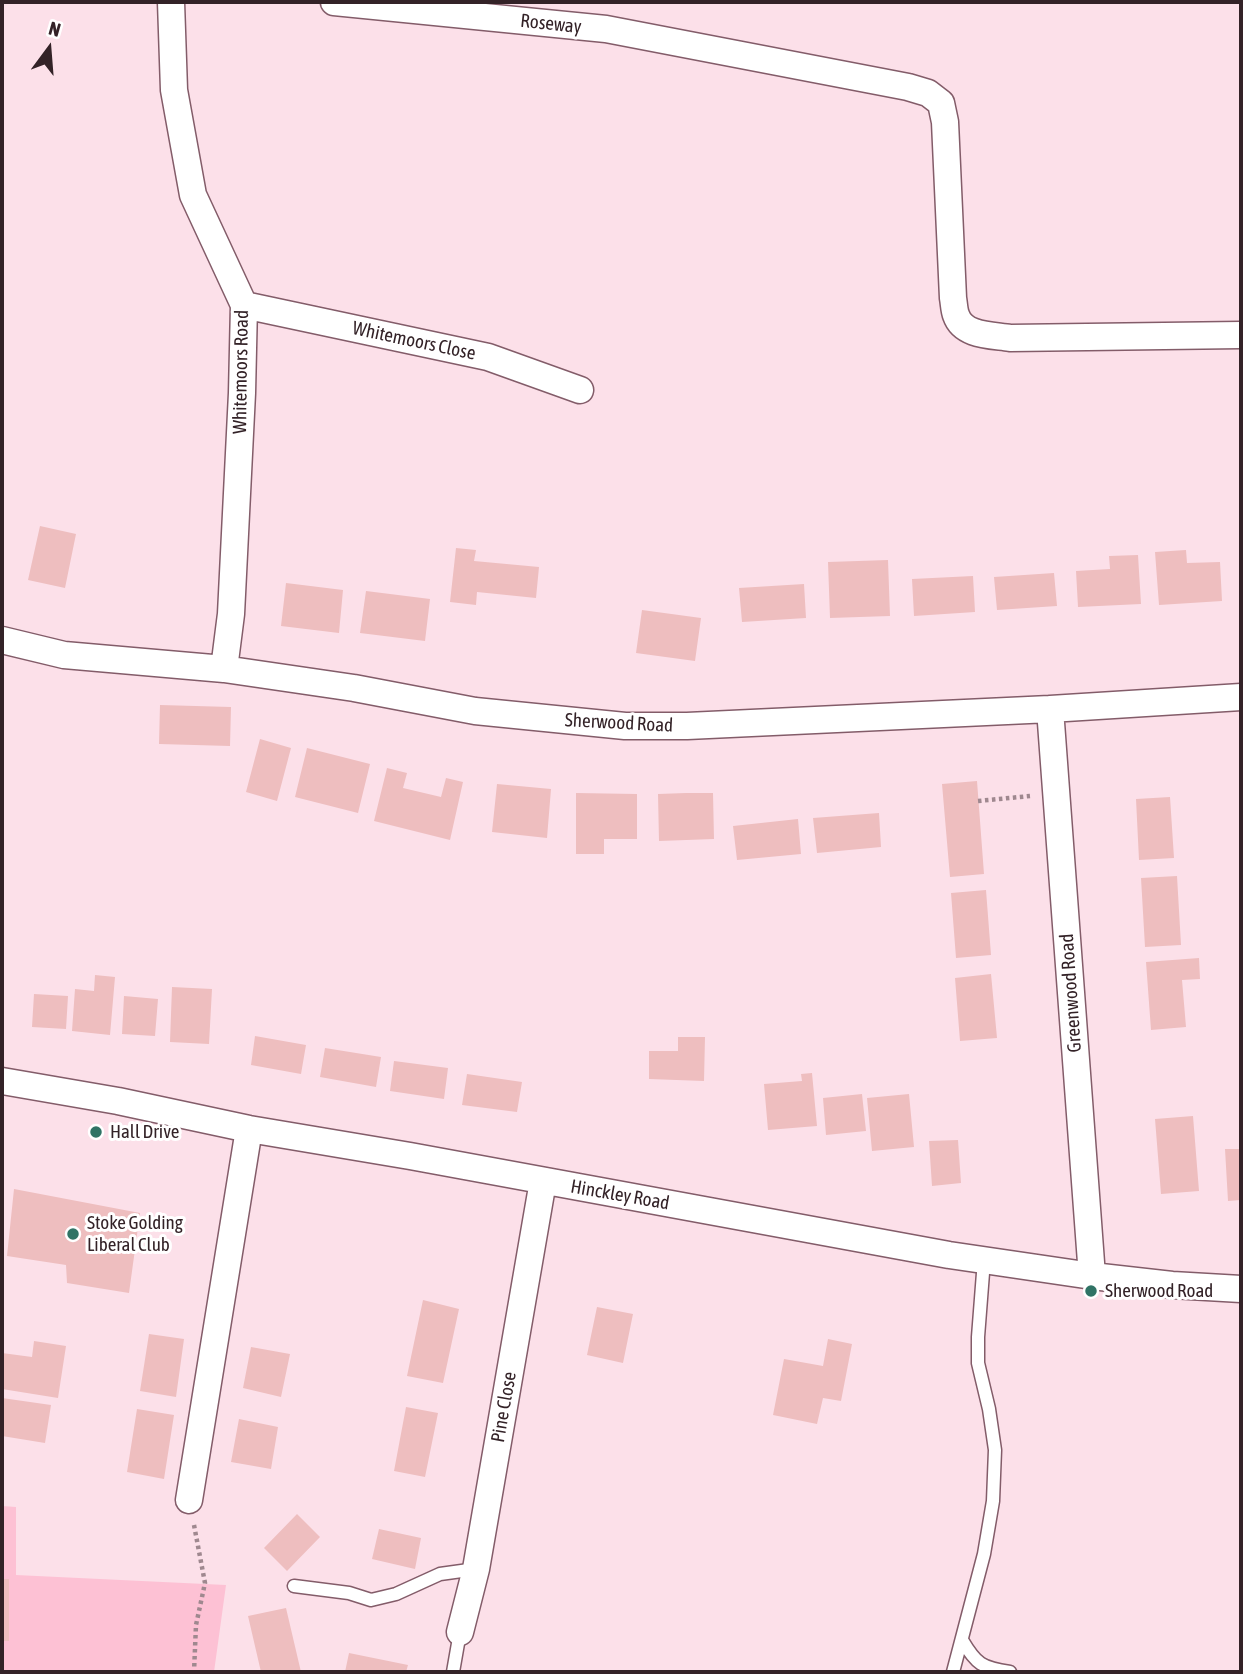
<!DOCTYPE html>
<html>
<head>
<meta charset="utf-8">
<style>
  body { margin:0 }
  #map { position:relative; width:1243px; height:1674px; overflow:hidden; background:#fce0e9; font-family:"Asap Condensed",sans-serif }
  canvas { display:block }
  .frame { position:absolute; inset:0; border:4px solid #332227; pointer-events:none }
  .north { position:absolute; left:14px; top:14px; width:70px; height:70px; -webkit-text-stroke:5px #fff; paint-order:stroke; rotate:16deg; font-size:19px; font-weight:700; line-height:28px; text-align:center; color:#332227 }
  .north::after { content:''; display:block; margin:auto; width:24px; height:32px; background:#332227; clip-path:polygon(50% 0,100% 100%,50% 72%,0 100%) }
</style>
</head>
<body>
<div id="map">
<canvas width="1243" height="1674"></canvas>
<div class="frame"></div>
<div class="north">N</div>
</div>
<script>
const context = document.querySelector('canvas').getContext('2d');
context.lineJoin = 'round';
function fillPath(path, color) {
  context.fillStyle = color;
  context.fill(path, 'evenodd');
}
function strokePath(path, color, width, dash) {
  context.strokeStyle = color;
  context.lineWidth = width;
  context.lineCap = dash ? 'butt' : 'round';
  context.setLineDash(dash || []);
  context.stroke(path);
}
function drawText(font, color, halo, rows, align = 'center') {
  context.font = font + ' "Asap Condensed",sans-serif';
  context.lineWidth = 6;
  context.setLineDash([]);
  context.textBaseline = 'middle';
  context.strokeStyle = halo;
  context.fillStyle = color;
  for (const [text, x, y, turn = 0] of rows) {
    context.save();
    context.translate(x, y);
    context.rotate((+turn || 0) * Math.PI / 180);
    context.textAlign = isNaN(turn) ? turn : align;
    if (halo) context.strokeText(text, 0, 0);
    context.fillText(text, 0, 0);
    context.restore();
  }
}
const green = new Path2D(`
  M 2,1506 L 16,1507 L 16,1575 L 226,1585 L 214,1672 L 2,1672 Z`);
const building = new Path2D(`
  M 40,526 L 76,534 L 65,588 L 28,580 Z
  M 456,548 L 476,550 L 474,561 L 539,567 L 536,598 L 477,592 L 476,605 L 450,602 Z
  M 1186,550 L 1187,563 L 1220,562 L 1222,601 L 1159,605 L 1155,552 Z
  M 1138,555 L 1141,604 L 1078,607 L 1076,571 L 1110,569 L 1109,556 Z
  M 888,560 L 890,616 L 830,618 L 828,562 Z
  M 1054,573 L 1057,606 L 997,610 L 994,577 Z
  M 973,576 L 975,612 L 914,616 L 912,579 Z
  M 286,583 L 343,590 L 339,633 L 281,626 Z
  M 804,584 L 806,618 L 742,622 L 739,588 Z
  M 366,591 L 430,599 L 425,641 L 360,633 Z
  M 642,610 L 701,618 L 695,661 L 636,653 Z
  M 160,705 L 231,707 L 230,746 L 159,744 Z
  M 260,739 L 291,748 L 277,801 L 246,792 Z
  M 307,748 L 370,764 L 358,813 L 295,797 Z
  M 387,768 L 407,773 L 403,788 L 441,797 L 446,778 L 463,782 L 450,840 L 374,821 Z
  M 977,781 L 984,874 L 950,877 L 942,784 Z
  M 497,784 L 551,789 L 547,838 L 492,832 Z
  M 576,793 L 637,794 L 637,839 L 604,839 L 604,854 L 576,854 Z
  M 686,793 L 713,793 L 714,839 L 659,841 L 658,794 Z
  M 1170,797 L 1174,858 L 1139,860 L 1136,799 Z
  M 879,813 L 881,847 L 817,853 L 813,818 Z
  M 798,819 L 801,854 L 737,860 L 733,826 Z
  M 1177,876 L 1181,945 L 1145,947 L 1141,878 Z
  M 986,890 L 991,955 L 956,958 L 951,893 Z
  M 1199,958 L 1200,979 L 1182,980 L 1186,1027 L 1151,1030 L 1146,962 Z
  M 991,974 L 997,1038 L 960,1041 L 955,978 Z
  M 95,975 L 115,977 L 110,1035 L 72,1031 L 75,989 L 94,991 Z
  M 172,987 L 212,989 L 209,1044 L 170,1042 Z
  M 34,994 L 68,996 L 66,1029 L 32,1027 Z
  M 124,996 L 158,999 L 155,1036 L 122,1034 Z
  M 255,1036 L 306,1045 L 301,1074 L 251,1065 Z
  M 678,1037 L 705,1037 L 704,1081 L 649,1079 L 649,1051 L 678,1051 Z
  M 325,1048 L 381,1057 L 376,1087 L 320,1077 Z
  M 394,1061 L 448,1068 L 444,1099 L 390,1091 Z
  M 812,1073 L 817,1126 L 768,1130 L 764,1084 L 802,1081 L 801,1074 Z
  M 467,1074 L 522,1082 L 517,1112 L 462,1105 Z
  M 862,1094 L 866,1131 L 826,1135 L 823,1098 Z
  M 909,1094 L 914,1147 L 872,1151 L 867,1098 Z
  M 1193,1116 L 1199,1191 L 1161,1194 L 1155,1119 Z
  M 958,1140 L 961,1183 L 932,1186 L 929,1141 Z
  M 1225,1149 L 1241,1149 L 1241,1200 L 1228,1201 Z
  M 14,1189 L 140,1213 L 129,1293 L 67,1283 L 66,1265 L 7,1256 Z
  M 423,1300 L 459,1309 L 443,1383 L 407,1376 Z
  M 597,1307 L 633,1314 L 623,1363 L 587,1355 Z
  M 149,1334 L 184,1339 L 176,1397 L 140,1391 Z
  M 828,1339 L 852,1344 L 841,1401 L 823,1398 L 817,1424 L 773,1415 L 784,1359 L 823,1366 Z
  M 34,1341 L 66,1346 L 58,1398 L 2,1389 L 2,1353 L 32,1357 Z
  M 251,1347 L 290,1354 L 281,1397 L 243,1388 Z
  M 2,1398 L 51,1405 L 45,1443 L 2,1436 Z
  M 406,1407 L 438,1413 L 425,1477 L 394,1471 Z
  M 137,1409 L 174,1415 L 164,1479 L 127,1472 Z
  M 239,1419 L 278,1427 L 271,1469 L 231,1462 Z
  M 297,1514 L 320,1537 L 287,1571 L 264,1548 Z
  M 379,1529 L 421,1538 L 415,1569 L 372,1559 Z
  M 2,1579 L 9,1579 L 9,1641 L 2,1641 Z
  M 286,1608 L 301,1672 L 261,1672 L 248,1616 Z
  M 349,1653 L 408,1665 L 406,1672 L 345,1672 Z`);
const path = new Path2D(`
  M 978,801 L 1030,796
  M 194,1525 L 205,1583 L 196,1625 L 194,1672`);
const lane = new Path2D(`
  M 294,1586 L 349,1593 L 371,1600 L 396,1594 L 440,1574 L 476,1569
  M 962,1640 C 976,1664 982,1668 1010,1672
  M 453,1672 L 460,1632
  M 953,1672 L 984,1554 L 993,1501 L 995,1450 L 989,1409 L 978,1363 L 978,1337 L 984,1260`);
const street = new Path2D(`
  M 171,2 L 174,90 L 193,195 L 244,305 L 242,393 L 231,614 L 224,669
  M 334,2 L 606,29 L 908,87 L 928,93 L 941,103 L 945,122 L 953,298 C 954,303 954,310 956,315 C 963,336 991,335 1010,338 L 1241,335
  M 244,305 L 488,357 L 580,390
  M 2,640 L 64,655 L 224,669 L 354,688 L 475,711 L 625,726 L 687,726 L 1050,709 L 1241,697
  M 1050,709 L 1092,1276
  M 2,1081 L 118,1101 L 249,1129 L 410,1156 L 949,1255 L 1092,1276 L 1172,1285 L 1241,1289
  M 189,1500 L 249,1129
  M 460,1632 L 476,1569 L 543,1181`);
const markers = [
  [96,1132,7,"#307365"],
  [73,1234,7,"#307365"],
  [1091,1291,7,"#307365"]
];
const streetNames = [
  ["Roseway",551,24,6],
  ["Whitemoors Close",414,341,12],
  ["Whitemoors Road",241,372,-89],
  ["Sherwood Road",619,723,3],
  ["Greenwood Road",1071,993,-94],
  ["Hinckley Road",620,1195,10],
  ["Pine Close",504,1407,-80]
];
const poiNames = [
  ["Hall Drive",110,1132],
  ["Stoke Golding",87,1223],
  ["Liberal Club",87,1245],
  ["Sherwood Road",1105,1291]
];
fillPath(green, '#fdc1d4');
fillPath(building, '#eebebf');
strokePath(lane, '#835c69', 15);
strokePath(street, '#835c69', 29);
strokePath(path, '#9f888f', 4.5, [3.5, 3.5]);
strokePath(lane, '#fff', 12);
strokePath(street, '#fff', 26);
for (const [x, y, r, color] of markers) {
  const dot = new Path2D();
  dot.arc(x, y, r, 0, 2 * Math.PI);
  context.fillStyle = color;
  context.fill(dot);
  strokePath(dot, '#fff', 2.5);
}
drawText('19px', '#332227', '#fff', streetNames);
drawText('19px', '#332227', '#fff', poiNames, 'left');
</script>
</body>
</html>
